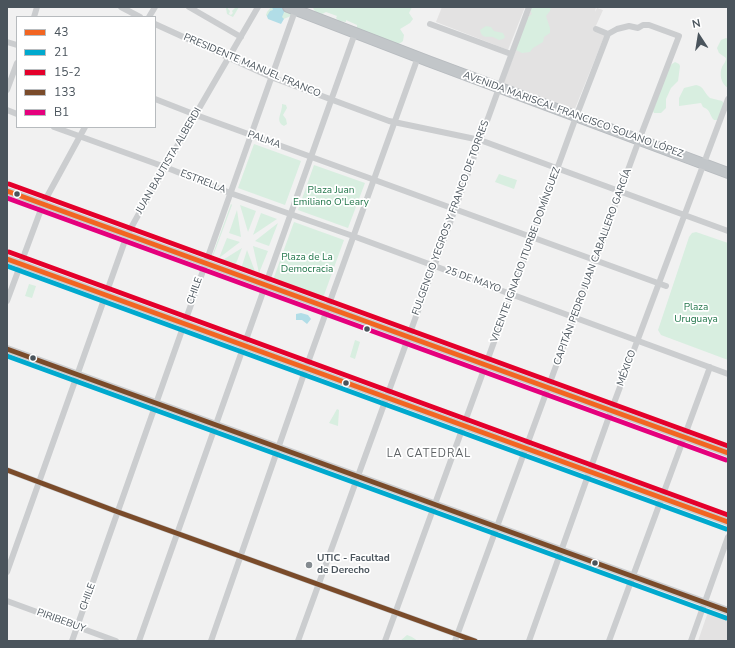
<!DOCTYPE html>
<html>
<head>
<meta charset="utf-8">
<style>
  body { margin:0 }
  #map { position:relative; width:735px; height:648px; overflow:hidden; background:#f1f1f1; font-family:"Nunito Sans",sans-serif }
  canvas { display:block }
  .frame { position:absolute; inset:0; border:8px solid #4a545c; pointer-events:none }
  .legend { position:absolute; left:16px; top:16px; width:140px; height:112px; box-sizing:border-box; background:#fff; border:1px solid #b7bbbe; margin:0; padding:5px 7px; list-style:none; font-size:12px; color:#4a545c }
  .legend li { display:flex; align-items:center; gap:8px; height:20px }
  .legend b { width:20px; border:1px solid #b7bbbe }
  .north { position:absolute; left:679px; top:16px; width:40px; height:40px; -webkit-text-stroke:3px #fff; paint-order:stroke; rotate:348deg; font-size:11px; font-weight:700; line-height:16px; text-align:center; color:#4a545c }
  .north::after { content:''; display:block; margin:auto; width:14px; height:18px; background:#4a545c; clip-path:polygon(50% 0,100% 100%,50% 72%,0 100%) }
</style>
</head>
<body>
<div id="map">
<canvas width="735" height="648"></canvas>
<div class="frame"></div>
<ul class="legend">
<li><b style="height:5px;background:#f26522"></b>43</li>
<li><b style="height:5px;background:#00a9ce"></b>21</li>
<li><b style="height:5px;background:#e4002b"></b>15-2</li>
<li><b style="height:5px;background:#7a4b2a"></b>133</li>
<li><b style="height:5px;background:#e5007d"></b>B1</li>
</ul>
<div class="north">N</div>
</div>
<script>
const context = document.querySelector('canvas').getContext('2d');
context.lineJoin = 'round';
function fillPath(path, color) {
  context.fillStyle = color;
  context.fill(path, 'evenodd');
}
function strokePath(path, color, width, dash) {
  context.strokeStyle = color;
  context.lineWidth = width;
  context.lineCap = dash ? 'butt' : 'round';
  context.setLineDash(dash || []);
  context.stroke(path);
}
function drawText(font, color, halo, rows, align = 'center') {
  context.font = font + ' "Nunito Sans",sans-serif';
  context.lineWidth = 3.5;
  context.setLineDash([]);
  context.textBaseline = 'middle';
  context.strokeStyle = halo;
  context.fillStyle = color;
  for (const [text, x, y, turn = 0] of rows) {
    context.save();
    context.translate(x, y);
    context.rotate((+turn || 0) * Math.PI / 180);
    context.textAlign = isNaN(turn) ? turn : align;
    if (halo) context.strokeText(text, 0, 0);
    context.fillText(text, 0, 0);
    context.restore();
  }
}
const education = new Path2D(`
  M 442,7 L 525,7 L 508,50 L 436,22 Z
  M 532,7 L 596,7 L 595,12 L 597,8 L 603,10 L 594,30 L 604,35 L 604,37 L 574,111 L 503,84 Z
  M 708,612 L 728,619 L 728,641 L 698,641 Z`);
const green = new Path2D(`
  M 228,7 L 228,9 L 230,11 L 229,14 L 231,15 L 233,13 L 232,11 L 236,7 L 239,7 L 233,17 L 227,14 L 226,8 Z
  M 271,7 C 279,7 284,11 292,11 L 291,16 L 281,20 L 268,18 L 266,15 L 267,12 Z
  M 313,7 L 412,7 L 409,13 L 413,19 L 410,23 L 400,29 L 404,35 L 403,41 C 395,49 381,39 372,35 L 372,33 L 363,34 L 357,31 L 357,25 L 346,20 L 346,22 L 339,21 L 336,18 L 337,16 L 326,12 L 322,14 C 317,13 314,12 313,7 Z
  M 532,7 L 551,7 L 550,11 L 546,16 L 550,28 L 550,33 L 544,37 L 543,42 L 533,48 L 530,52 L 522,53 L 516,50 L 526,19 L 532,14 L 530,10 Z
  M 486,26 L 491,27 L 494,31 L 503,33 L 505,37 L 503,39 L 499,40 C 497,39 495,38 493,37 C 486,36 482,39 480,30 Z
  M 726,38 L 728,39 L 728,88 C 721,84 719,74 722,67 C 724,63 726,62 726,58 L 719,53 L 717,48 L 721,40 Z
  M 675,62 L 679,64 L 680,66 L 678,81 L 671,88 L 666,99 L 666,108 L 661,113 L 654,113 L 653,111 L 669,66 Z
  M 696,85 C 704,86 704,93 710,98 L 722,101 L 724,104 L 718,120 L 714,120 C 709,115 711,110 703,107 L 701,103 L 679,106 L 679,98 L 684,88 Z
  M 282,104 L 286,105 L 287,108 L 283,115 L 286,119 L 287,124 L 284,126 C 274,121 283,112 282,104 Z
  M 254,144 L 301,161 L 285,205 L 238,188 Z
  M 314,165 L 365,183 L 348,228 L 298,210 Z
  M 499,174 L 517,180 L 514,189 L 495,182 Z
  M 231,204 L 232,205 L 212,259 L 211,259 Z
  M 240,205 L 256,211 L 248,232 Z
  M 237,210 L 241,237 L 229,233 Z
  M 261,213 L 277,219 L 253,235 Z
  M 294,222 L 344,240 L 323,298 L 273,280 Z
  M 278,223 L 269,246 L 255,241 Z
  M 696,232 L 728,243 L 728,360 L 661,335 L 658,330 L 689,237 L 692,233 Z
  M 227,238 L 240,242 L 219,258 Z
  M 253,246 L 268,251 L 259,273 Z
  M 242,248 L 235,266 L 221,261 Z
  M 247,250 L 256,274 L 241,269 Z
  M 29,284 L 36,286 L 32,298 L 25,296 Z
  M 355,340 L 360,342 L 355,359 L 350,357 Z
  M 337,409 L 339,410 L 338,426 L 329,423 Z
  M 407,635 L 412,637 L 418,641 L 400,641 Z`);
const water = new Path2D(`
  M 272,7 L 281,7 L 285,10 L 282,17 L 284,19 L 281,24 L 268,19 L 267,16 L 270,11 L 273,10 Z
  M 301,313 L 308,315 L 311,319 L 307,324 L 302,320 L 296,320 L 296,314 Z`);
const minor = new Path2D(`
  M 121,7 L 140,17
  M 189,7 L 241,37
  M 34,17 L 37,7
  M 149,17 L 155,7
  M 155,24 L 271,77 L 389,121 L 480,140 L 728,231
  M 430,24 L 511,54
  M 7,42 L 17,45
  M 7,90 L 17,63
  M 155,99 L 196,115 L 666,286
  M 7,110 L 17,114
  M 54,127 L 165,167 L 230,193 L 353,236 L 728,374
  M 7,301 L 43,204 L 85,127
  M 7,470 L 118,512 L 475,641
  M 7,572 L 127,235 L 165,167 L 258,7
  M 7,601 L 116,641
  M 72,641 L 296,8
  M 139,641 L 355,33
  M 211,641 L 306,368 L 418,57
  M 298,641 L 499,88 L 529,7
  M 385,641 L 576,117 L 608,34
  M 455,641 L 639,140 L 679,36 L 649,25 L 643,25 L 638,28 L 629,26 L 617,29 L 608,34 L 596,29
  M 529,641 L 611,411 L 728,99
  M 609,641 L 710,367
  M 691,641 L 728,537`);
const tertiary = new Path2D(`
  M 7,191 L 728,453
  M 7,259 L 728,522
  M 7,349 L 728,611`);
const trunk = new Path2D(`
  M 288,7 L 428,61 L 728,173`);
const bus1 = new Path2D(`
  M 7,191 L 728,453
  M 7,259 L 728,522`);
const bus2 = new Path2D(`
  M 7,266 L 726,529
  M 7,356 L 726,618`);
const bus3 = new Path2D(`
  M 9,184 L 728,446
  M 9,252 L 728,515`);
const bus4 = new Path2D(`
  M 7,349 L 728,611
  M 7,470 L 118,512 L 475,641`);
const bus5 = new Path2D(`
  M 7,198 L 726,460`);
const markers = [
  [17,194,3.5,"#4a545c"],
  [367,329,3.5,"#4a545c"],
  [33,358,3.5,"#4a545c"],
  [346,383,3.5,"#4a545c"],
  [595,563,3.5,"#4a545c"],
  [309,565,4,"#848b90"]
];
const streetNames = [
  ["PRESIDENTE MANUEL FRANCO",252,66,23],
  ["AVENIDA MARISCAL FRANCISCO SOLANO LÓPEZ",573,115,20],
  ["PALMA",264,140,20],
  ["JUAN BAUTISTA ALBERDI",169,161,-60],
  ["ESTRELLA",203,182,21],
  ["FULGENCIO YEGROS Y FRANCO DE TORRES",451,218,-70],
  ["VICENTE IGNACIO ITURBE DOMÍNGUEZ",526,255,-70],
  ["CAPITÁN PEDRO JUAN CABALLERO GARCÍA",593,267,-70],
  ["25 DE MAYO",473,280,20],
  ["CHILE",195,291,-71],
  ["MÉXICO",627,368,-70],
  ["CHILE",88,597,-70],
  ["PIRIBEBUY",61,621,20]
];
const parkNames = [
  ["Plaza Juan",331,191],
  ["Emiliano O'Leary",331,203],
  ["Plaza de La",307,258],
  ["Democracia",307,270],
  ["Plaza",696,308],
  ["Uruguaya",696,320]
];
const poiNames = [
  ["UTIC - Facultad",317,559],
  ["de Derecho",317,571]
];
const neighbourhoodNames = [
  ["LA CATEDRAL",429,454]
];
fillPath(education, '#e3e2e2');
fillPath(green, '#d8eee0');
fillPath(water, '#b1dde7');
strokePath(trunk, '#b7bbbf', 12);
strokePath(minor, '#cbcdcf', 6);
strokePath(tertiary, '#cbcdcf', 8);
strokePath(trunk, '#c2c6c9', 10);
strokePath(bus1, '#f26522', 5);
strokePath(bus2, '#00a9ce', 5);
strokePath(bus3, '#e4002b', 5);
strokePath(bus4, '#7a4b2a', 5);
strokePath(bus5, '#e5007d', 5);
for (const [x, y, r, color] of markers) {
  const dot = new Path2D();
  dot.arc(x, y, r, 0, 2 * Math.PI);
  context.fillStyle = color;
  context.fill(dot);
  strokePath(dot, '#fff', 1.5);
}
drawText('10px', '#4a545c', '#fff', streetNames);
drawText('10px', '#21764a', '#fff', parkNames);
drawText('bold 10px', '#4a545c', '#fff', poiNames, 'left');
context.letterSpacing = '1px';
drawText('11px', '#5d6164', '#fff', neighbourhoodNames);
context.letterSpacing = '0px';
</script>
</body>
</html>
